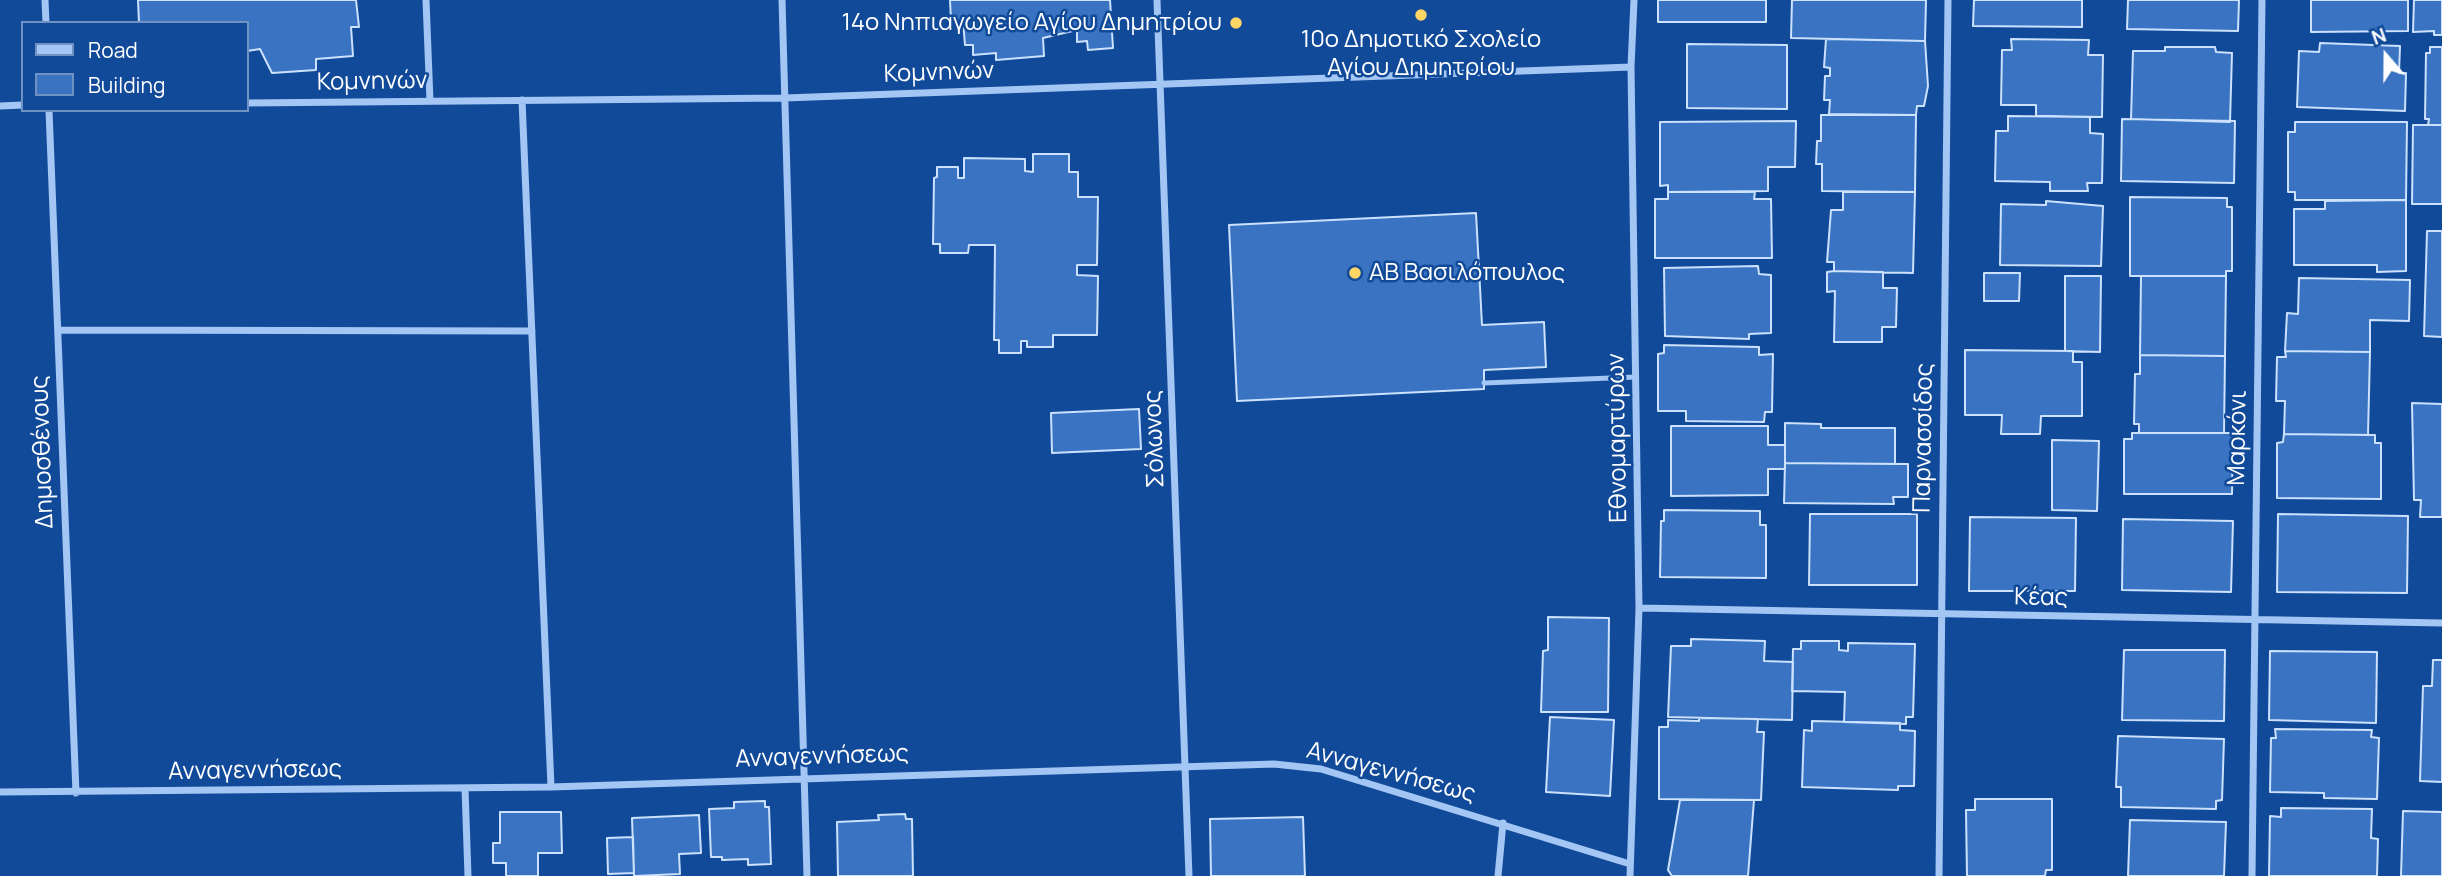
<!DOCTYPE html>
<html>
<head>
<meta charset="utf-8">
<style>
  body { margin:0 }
  #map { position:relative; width:2442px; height:876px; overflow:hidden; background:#114a99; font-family:Manrope,sans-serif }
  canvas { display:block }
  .legend { position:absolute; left:21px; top:21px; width:228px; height:91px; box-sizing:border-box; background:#114a99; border:2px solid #7092c2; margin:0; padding:9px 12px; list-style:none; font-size:21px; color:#fff }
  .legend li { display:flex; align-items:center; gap:14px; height:35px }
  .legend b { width:35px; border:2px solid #7092c2 }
  .north { position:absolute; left:2351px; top:21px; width:70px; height:70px; -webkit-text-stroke:5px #114a99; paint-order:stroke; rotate:340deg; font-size:19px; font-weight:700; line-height:28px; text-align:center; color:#fff }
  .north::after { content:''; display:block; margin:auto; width:24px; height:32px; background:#fff; clip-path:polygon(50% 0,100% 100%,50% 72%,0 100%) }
</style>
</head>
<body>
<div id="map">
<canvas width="2442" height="876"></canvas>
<ul class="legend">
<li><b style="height:9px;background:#a3c6f4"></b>Road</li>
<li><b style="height:19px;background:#3973c1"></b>Building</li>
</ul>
<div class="north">N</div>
</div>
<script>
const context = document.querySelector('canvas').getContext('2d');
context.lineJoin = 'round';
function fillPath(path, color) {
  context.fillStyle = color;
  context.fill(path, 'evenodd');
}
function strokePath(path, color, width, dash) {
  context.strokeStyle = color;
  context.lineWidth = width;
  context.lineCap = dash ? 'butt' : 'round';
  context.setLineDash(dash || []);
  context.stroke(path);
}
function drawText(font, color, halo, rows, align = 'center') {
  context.font = font + ' Manrope,sans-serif';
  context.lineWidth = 5;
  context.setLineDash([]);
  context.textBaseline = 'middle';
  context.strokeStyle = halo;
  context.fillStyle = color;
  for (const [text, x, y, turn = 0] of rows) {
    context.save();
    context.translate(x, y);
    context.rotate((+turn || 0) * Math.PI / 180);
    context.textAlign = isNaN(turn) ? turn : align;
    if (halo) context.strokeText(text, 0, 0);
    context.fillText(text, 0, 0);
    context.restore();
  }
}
const building = new Path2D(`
  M 138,0 L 356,0 L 359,27 L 351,27 L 353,56 L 316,59 L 316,70 L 272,73 L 260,49 L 247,51 L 247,23 L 139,23 Z
  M 950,0 L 1110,0 L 1113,48 L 1088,50 L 1087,41 L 1077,42 L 1077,30 L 1043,38 L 1044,56 L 996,60 L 996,53 L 973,55 L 973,45 L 965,45 L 963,21 L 951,21 Z
  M 1658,0 L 1766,0 L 1766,22 L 1658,22 Z
  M 1792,0 L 1926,0 L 1925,41 L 1791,38 Z
  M 1974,0 L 2082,0 L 2082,27 L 1973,26 Z
  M 2128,0 L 2239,0 L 2238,31 L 2127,29 Z
  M 2311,0 L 2408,0 L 2408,31 L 2311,32 Z
  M 2414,0 L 2442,0 L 2442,35 L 2434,35 L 2434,31 L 2413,32 Z
  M 1826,39 L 1925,41 L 1928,86 L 1924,106 L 1917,106 L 1916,115 L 1829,114 L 1830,100 L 1824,100 L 1825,76 L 1830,76 L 1830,68 L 1824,67 Z
  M 2011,39 L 2089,40 L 2088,55 L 2103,55 L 2102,117 L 2036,116 L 2036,105 L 2001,105 L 2002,50 L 2012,50 Z
  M 2320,43 L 2400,46 L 2399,73 L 2406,73 L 2405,111 L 2297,107 L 2299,51 L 2319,52 Z
  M 1687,44 L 1787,45 L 1787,109 L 1687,108 Z
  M 2165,47 L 2215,47 L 2216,52 L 2232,53 L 2230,122 L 2131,119 L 2133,51 L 2165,51 Z
  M 2430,47 L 2442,47 L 2442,125 L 2428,125 L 2429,119 L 2425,119 L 2426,53 L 2430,53 Z
  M 1821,115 L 1916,115 L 1915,192 L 1822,191 L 1822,164 L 1816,164 L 1817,141 L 1821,141 Z
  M 2008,116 L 2090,117 L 2090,133 L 2103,134 L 2102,183 L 2087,183 L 2088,191 L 2050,191 L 2050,182 L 1995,181 L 1996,131 L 2008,131 Z
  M 2122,119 L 2235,121 L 2234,183 L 2121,181 Z
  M 1796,121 L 1795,167 L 1768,167 L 1768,191 L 1668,192 L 1668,185 L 1660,186 L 1660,122 Z
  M 2295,122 L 2407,122 L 2406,200 L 2295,200 L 2295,192 L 2288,192 L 2288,132 L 2295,132 Z
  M 2413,125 L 2442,125 L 2442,204 L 2412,204 Z
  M 1033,154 L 1069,154 L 1069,172 L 1078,172 L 1078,197 L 1098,197 L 1097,265 L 1077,265 L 1077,275 L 1098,276 L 1097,335 L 1053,335 L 1053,347 L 1027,347 L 1027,341 L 1021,341 L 1021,353 L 999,353 L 999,340 L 994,340 L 995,245 L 969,245 L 968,253 L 940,253 L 940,244 L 933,244 L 934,178 L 937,177 L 937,167 L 958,167 L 958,178 L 964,178 L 964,158 L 1025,159 L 1025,171 L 1033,172 Z
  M 1668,192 L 1755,192 L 1754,199 L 1771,199 L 1772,258 L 1655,258 L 1655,199 L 1668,199 Z
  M 1843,192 L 1915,192 L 1913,273 L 1834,271 L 1834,262 L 1827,262 L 1831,210 L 1843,210 Z
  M 2130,197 L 2227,198 L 2227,207 L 2232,207 L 2232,271 L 2226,271 L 2226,276 L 2130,276 Z
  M 2406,200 L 2406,271 L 2377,272 L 2377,265 L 2294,265 L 2294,209 L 2325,209 L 2325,201 Z
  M 2046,201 L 2103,206 L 2101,266 L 2000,265 L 2001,204 L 2046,205 Z
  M 1476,213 L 1482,325 L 1544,322 L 1546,367 L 1484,370 L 1484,389 L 1237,401 L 1229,225 Z
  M 2427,231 L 2442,231 L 2442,337 L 2424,336 Z
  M 1758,266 L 1759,274 L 1771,275 L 1771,333 L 1749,334 L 1749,339 L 1665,336 L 1664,268 Z
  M 1834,271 L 1883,272 L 1883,288 L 1897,288 L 1896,327 L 1882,327 L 1882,342 L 1834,342 L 1835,291 L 1827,292 L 1827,272 Z
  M 1984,273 L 2020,273 L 2019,301 L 1984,301 Z
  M 2065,276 L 2101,276 L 2100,352 L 2065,351 Z
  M 2141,276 L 2226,276 L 2225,356 L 2140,355 Z
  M 2299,278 L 2410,280 L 2409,321 L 2370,320 L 2370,352 L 2285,351 L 2287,313 L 2298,314 Z
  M 1664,345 L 1759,347 L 1759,355 L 1773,354 L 1772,412 L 1765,412 L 1764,422 L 1686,421 L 1686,411 L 1658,411 L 1658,354 L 1664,353 Z
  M 1965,350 L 2073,351 L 2073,362 L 2082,362 L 2082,416 L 2041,416 L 2040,434 L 2001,434 L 2002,415 L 1965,415 Z
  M 2285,351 L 2370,352 L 2368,435 L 2284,434 L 2285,401 L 2276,401 L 2277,357 L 2286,357 Z
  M 2140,355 L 2225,356 L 2224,433 L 2139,433 L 2139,424 L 2134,424 L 2135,374 L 2140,374 Z
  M 2412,403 L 2442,404 L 2442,517 L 2420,517 L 2421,500 L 2414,500 Z
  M 1139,409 L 1141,449 L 1052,453 L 1051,413 Z
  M 1785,423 L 1821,424 L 1821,428 L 1895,428 L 1895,464 L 1785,463 Z
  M 1671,426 L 1768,426 L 1768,445 L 1785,445 L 1785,469 L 1768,469 L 1768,495 L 1671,496 Z
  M 2132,433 L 2233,433 L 2232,494 L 2124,494 L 2124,439 L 2132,439 Z
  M 2284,434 L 2375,435 L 2375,443 L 2381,443 L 2381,499 L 2277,498 L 2277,443 L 2283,442 Z
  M 2052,440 L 2099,441 L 2097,511 L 2052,510 Z
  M 1785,463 L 1908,464 L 1908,497 L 1893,497 L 1894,504 L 1784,503 Z
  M 1664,510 L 1760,511 L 1760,525 L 1766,525 L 1766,578 L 1660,577 L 1661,521 L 1664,521 Z
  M 1810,514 L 1917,514 L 1917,585 L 1809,585 Z
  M 2278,514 L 2408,516 L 2407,593 L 2277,592 Z
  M 1970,517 L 2076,518 L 2075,591 L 1969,591 Z
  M 2123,519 L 2233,521 L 2231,592 L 2122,590 Z
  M 1548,617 L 1609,618 L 1608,712 L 1541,712 L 1543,651 L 1548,650 Z
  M 1691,639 L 1765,641 L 1764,661 L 1793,662 L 1792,720 L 1668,717 L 1671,646 L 1691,646 Z
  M 1801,641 L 1839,641 L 1839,650 L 1848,651 L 1848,643 L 1915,644 L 1913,717 L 1906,717 L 1906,724 L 1844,722 L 1845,692 L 1792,691 L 1793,649 L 1801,649 Z
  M 2124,650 L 2225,650 L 2224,721 L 2122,720 Z
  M 2270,651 L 2377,652 L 2376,723 L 2269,720 Z
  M 2433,660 L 2442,660 L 2442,782 L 2420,781 L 2423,686 L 2432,686 Z
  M 1550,717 L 1614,720 L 1610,796 L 1546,792 Z
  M 1699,718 L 1758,719 L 1757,732 L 1764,732 L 1761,800 L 1659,799 L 1659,727 L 1668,727 L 1668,720 L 1699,721 Z
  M 1812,721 L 1900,723 L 1900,730 L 1915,731 L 1914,786 L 1898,786 L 1898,790 L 1802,787 L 1804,730 L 1812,731 Z
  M 2275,729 L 2372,730 L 2371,737 L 2379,738 L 2377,799 L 2324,798 L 2324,793 L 2270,792 L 2271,738 L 2276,738 Z
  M 2118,736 L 2224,739 L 2222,800 L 2216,801 L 2216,809 L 2121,807 L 2121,787 L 2116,787 Z
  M 1975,799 L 2052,799 L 2052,870 L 2046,870 L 2045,876 L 1967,876 L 1966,810 L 1975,810 Z
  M 1680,800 L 1754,800 L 1748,876 L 1672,876 L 1668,870 Z
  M 765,801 L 765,807 L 769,807 L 771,864 L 748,865 L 748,859 L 722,860 L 722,857 L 711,857 L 709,809 L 734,808 L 734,802 Z
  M 2281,808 L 2372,809 L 2371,838 L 2378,839 L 2377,876 L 2269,876 L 2270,816 L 2281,817 Z
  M 2403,811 L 2442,812 L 2442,876 L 2401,876 Z
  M 500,812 L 561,812 L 562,853 L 538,853 L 538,876 L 506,876 L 506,863 L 493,863 L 493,843 L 500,843 Z
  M 905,814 L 906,819 L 912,819 L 913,876 L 838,876 L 837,822 L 879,820 L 878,815 Z
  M 699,815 L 701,853 L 679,854 L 680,874 L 634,876 L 632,818 Z
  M 1303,817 L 1305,876 L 1211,876 L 1210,819 Z
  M 2130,820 L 2226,822 L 2224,876 L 2128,876 Z
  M 633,837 L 634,873 L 608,874 L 607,838 Z`);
const lane = new Path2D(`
  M 1484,383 L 1636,377`);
const street = new Path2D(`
  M 45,0 L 46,23
  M 426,0 L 430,101
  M 782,0 L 807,876
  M 1157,0 L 1189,876
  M 522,100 L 551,787
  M 247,103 L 785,98 L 1631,67
  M 0,106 L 23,105
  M 49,110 L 76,793
  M 58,330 L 532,331
  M 1639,608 L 2442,623
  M 465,788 L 468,876
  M 0,792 L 551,787 L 1274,764 L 1321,769 L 1630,864
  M 1498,876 L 1503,823
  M 1630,876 L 1639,608 L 1631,67 L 1634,0
  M 1939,876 L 1948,0
  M 2252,876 L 2262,0`);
const markers = [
  [1421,15,7,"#ffd566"],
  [1236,23,7,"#ffd566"],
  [1355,273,7,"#ffd566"]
];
const poiNames = [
  ["14ο Νηπιαγωγείο Αγίου Δημητρίου",1222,23],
  ["10ο Δημοτικό Σχολείο",1421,40,"center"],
  ["Αγίου Δημητρίου",1421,68,"center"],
  ["ΑΒ Βασιλόπουλος",1369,273,"left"]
];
const streetNames = [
  ["Κομνηνών",939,73,-2],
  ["Κομνηνών",372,82,-1],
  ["Εθνομαρτύρων",1618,438,-91],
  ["Παρνασσίδος",1924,438,-89],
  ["Μαρκόνι",2238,438,-89],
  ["Σόλωνος",1155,439,-92],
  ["Δημοσθένους",43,452,-92],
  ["Κέας",2041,598,1],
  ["Ανναγεννήσεως",822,757,-2],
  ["Ανναγεννήσεως",255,771,-1],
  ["Ανναγεννήσεως",1391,773,15]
];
fillPath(building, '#3973c1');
strokePath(building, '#cbe1fe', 2);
strokePath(lane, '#a3c6f4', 5);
strokePath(street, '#a3c6f4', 7);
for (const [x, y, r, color] of markers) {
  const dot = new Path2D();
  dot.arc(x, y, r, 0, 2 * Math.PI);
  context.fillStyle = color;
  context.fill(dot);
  strokePath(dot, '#114a99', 2.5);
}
drawText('24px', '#fff', '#114a99', poiNames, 'right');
drawText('24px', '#fff', '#114a99', streetNames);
</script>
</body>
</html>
